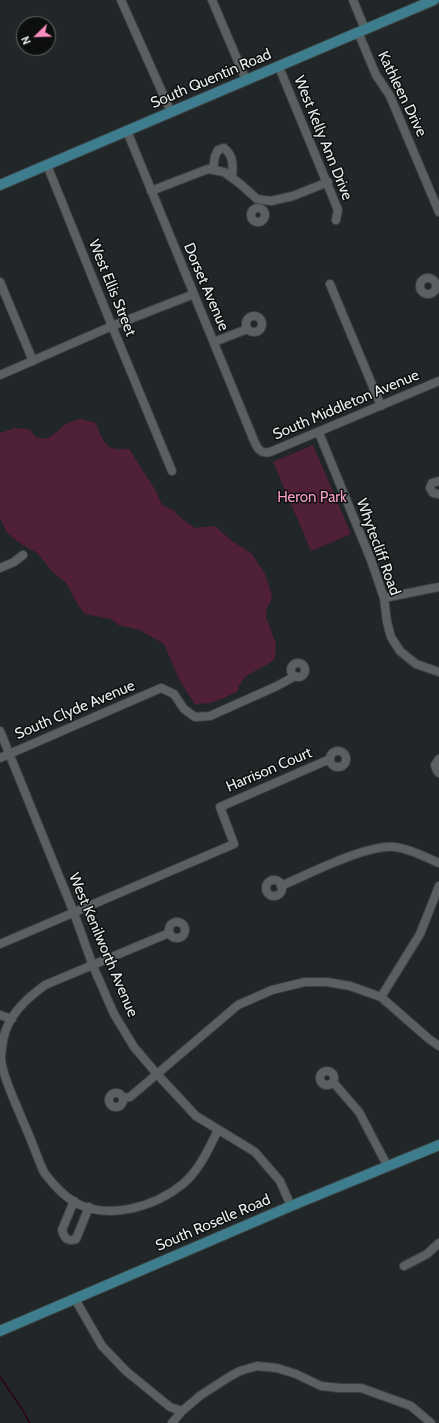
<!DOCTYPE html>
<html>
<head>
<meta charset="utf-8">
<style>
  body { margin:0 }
  #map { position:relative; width:439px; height:1423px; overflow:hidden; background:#212628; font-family:Cabin,sans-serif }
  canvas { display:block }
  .north { position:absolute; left:16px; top:16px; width:40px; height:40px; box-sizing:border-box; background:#0d0f0f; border:1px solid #656768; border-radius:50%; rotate:247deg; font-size:11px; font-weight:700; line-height:16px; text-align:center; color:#e9eced }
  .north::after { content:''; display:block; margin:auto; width:14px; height:18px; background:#fc8fc2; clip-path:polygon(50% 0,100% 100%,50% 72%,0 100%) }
</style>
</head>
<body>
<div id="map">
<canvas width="439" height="1423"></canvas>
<div class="north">N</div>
</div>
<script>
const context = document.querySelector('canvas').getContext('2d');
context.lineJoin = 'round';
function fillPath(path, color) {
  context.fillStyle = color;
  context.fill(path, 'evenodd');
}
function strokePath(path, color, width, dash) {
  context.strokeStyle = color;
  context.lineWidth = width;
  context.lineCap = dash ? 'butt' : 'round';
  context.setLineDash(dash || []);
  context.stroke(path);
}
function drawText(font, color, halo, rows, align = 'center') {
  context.font = font + ' Cabin,sans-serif';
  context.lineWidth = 3;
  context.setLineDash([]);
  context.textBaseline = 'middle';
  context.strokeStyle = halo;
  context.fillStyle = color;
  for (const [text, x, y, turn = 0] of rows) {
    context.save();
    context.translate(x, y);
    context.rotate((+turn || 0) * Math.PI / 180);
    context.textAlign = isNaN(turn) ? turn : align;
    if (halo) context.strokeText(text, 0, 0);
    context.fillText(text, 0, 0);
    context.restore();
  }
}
const green = new Path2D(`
  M 81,419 L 96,423 C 99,431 103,445 112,448 C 117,450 124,449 129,449 L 156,491 L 162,505 L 175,511 L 177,515 L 195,528 L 215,526 L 231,540 L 252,554 L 265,574 L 272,596 L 270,603 L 267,608 L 266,617 L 276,644 L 275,658 C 263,671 241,671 238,691 C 225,698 210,705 195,704 L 181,683 L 164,644 L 140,630 L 118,625 L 111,619 L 85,614 L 78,605 L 66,583 L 53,572 L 37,553 L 21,544 L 7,533 L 0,518 L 0,433 L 15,428 L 26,429 L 30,430 L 36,437 L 46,439 C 62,431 60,423 81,419 Z
  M 313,445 L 351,534 L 311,551 L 273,462 Z`);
const stream = new Path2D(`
  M 0,1377 L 22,1409 L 30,1423`);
const minor = new Path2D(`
  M 121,0 L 171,112
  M 212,0 L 246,80
  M 353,0 L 365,29
  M 358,32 L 376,75 L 390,96 L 439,212
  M 279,67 L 338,210 L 336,220
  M 127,131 L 255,443 C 258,450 262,454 270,452 L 439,381
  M 47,165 L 112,326 L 172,471
  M 213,170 L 215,156 L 218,150 L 224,148 C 234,156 233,166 232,177
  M 151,191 L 208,169 L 224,172 L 239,183 L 257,199 L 271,201 L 293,196 L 328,182
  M251 215a7 7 0 1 1 14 0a7 7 0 1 1-14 0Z
  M420 286a8 8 0 1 1 16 0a8 8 0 1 1-16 0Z
  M 0,282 L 33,361
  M 330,284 L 381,406
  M246 324a8 8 0 1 1 16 0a8 8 0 1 1-16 0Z
  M 214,342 L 247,329
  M 0,375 L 112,326 L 194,294
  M 319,433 L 371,560 L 384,598 L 387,622 L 391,637 L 400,651 L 416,664 L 439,672
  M 439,481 L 432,483 L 430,488 L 433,493 L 439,494
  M 0,568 L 14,562 L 23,555
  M 384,598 L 439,587
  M291 670a7 7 0 1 1 14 0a7 7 0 1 1-14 0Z
  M 0,731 L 74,913 L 93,966 L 114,1014 L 134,1047 L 157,1074 L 196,1116 L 255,1152 L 280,1181 L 291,1206
  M330 759a8 8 0 1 1 16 0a8 8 0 1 1-16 0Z
  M 0,758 L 161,688 L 174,694 L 184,709 L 195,717 L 210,716 L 277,686 L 295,676
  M 439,759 L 435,765 L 437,771 L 439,773
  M266 888a8 8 0 1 1 16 0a8 8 0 1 1-16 0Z
  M 281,886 C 309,874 366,844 395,847 C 411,849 425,857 439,863
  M169 930a8 8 0 1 1 16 0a8 8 0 1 1-16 0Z
  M 169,933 L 45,985 C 26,999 7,1016 3,1041 C 2,1047 1,1054 1,1059 C 2,1075 16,1104 22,1119 C 28,1132 33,1145 38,1158 C 40,1163 42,1170 46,1175 C 53,1184 63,1195 74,1202 C 108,1221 155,1207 184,1183 C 200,1169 209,1148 218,1130
  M 0,944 L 234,844 L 220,807 L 330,759
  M 381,997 L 420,934 L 439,886
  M 0,1015 L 12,1019
  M320 1078a7 7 0 1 1 14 0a7 7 0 1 1-14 0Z
  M 333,1082 L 359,1112 L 388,1167
  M109 1100a7 7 0 1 1 14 0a7 7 0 1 1-14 0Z
  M 123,1098 L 130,1097 L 238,1005 L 272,990 L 305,982 L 327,982 L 350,986 L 381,997 L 429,1039 L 439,1046
  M 74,1201 L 62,1230 C 64,1238 68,1242 76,1239 L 89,1207
  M 404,1266 L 427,1254 L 439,1243
  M 75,1299 L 102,1346 L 126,1371 L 170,1407 L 182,1411 L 201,1395 L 229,1377 L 240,1371 L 257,1366 L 277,1368 L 296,1374 L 321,1386 L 340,1388 L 361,1388 L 411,1406 L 431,1423
  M 172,1423 L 182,1411`);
const major = new Path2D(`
  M 0,185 L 434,0
  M 0,1331 L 291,1206 L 439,1145`);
const streetNames = [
  ["South Quentin Road",211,79,-23],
  ["Kathleen Drive",402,94,64],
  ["West Kelly Ann Drive",323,138,68],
  ["Dorset Avenue",206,287,67],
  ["West Ellis Street",112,288,68],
  ["South Middleton Avenue",346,405,-23],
  ["Whytecliff Road",378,547,70],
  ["South Clyde Avenue",75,710,-23],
  ["Harrison Court",269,770,-23],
  ["West Kenilworth Avenue",103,945,67],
  ["South Roselle Road",213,1223,-23]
];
const parkNames = [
  ["Heron Park",312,498]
];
fillPath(green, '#501f38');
strokePath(stream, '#30001b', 1.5);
strokePath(minor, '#3c4041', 10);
strokePath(major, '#3c4041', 12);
strokePath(minor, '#5a6062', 8);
strokePath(major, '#3d7d8e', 10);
drawText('15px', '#e9eced', '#0d0f0f', streetNames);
drawText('15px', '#f79fc7', '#0d0f0f', parkNames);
</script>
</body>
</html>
